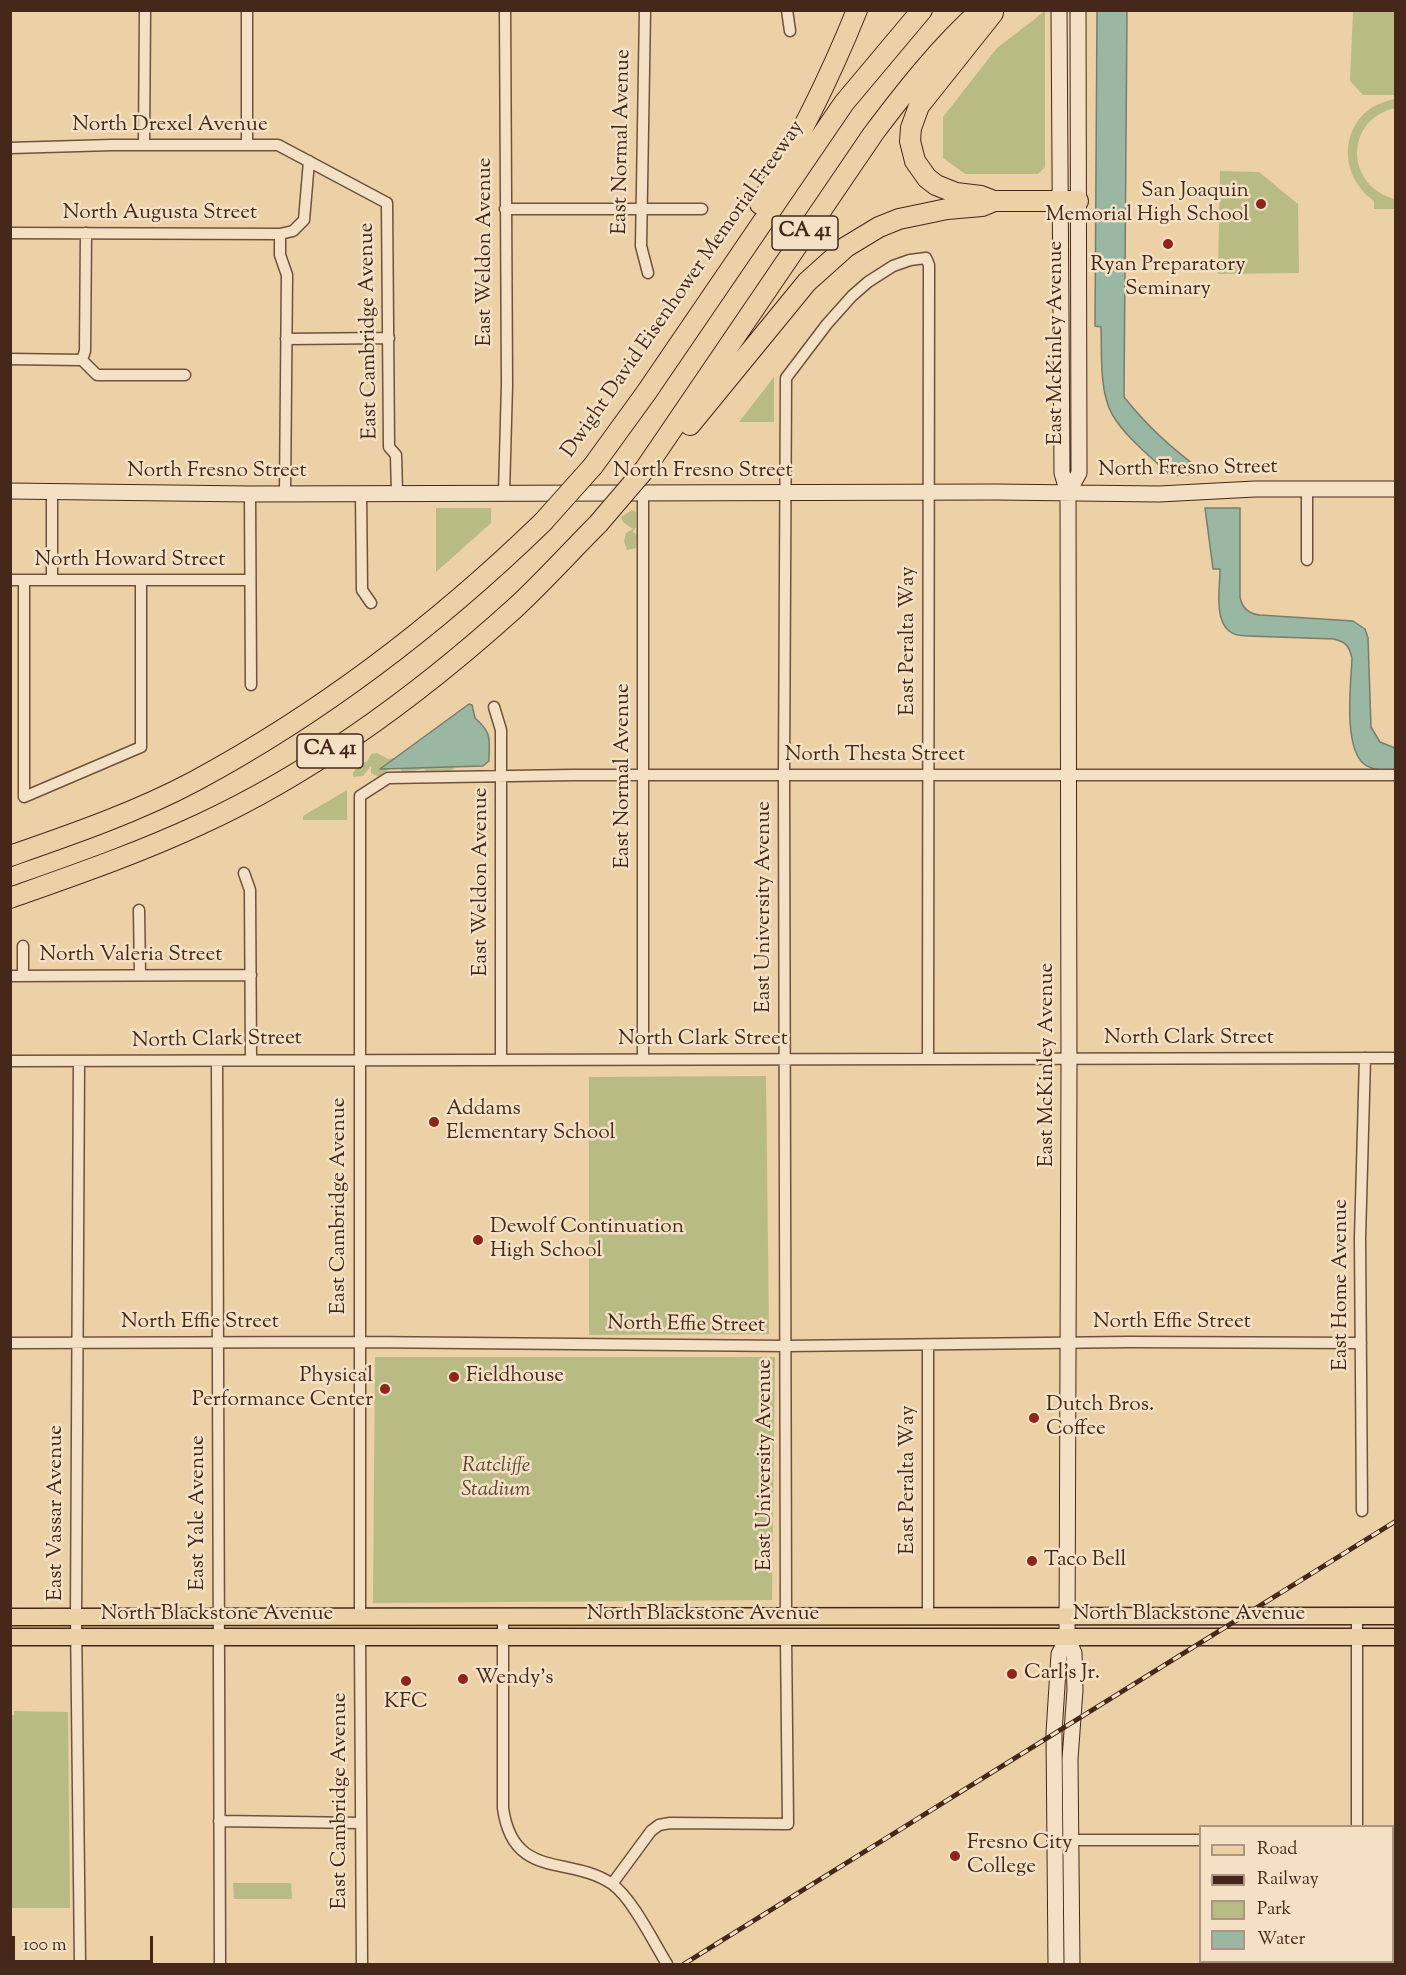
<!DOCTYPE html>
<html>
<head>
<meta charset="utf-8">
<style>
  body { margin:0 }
  #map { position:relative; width:1406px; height:1975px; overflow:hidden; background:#ecd0a6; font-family:"Sorts Mill Goudy",serif }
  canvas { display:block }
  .frame { position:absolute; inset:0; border:12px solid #45281a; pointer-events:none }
  .legend { position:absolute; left:1199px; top:1825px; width:195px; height:138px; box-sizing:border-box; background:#f3e0c5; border:2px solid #ad9681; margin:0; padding:8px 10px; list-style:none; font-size:18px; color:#45281a }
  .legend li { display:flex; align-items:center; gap:12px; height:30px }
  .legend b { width:30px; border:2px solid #ad9681 }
  .scale { position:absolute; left:12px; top:1936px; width:141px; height:27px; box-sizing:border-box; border:3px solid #45281a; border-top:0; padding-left:8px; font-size:18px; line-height:21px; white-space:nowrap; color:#45281a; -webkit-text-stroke:4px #f3e0c5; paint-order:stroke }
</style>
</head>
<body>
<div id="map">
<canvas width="1406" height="1975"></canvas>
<div class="frame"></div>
<ul class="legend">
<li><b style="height:8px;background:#ecd0a6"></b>Road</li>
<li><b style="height:8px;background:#45281a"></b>Railway</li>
<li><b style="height:16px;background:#b9bb85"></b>Park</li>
<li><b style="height:16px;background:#99b7a3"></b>Water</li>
</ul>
<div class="scale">100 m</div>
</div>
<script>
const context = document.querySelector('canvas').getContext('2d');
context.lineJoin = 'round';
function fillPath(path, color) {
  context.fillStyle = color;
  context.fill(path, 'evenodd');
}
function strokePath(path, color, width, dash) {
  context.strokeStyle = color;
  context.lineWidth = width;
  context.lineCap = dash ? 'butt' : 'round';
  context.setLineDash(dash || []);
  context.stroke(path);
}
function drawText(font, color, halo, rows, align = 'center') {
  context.font = font + ' "Sorts Mill Goudy",serif';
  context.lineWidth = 5;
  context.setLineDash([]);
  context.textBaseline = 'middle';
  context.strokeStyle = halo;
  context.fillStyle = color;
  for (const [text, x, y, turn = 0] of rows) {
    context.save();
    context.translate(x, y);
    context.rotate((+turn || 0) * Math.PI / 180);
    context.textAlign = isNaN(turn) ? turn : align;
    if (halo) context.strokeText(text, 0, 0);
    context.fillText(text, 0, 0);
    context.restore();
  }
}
const green = new Path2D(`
  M 1045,11 L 1045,167 L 1038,174 L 965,174 L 943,158 L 943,117 L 997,48 Z
  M 1353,11 L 1395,11 L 1395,95 L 1363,95 L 1350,81 Z
  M 1395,99 L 1395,108 C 1344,120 1345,186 1395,199 L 1395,209 L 1374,209 L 1374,201 C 1332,171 1342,108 1395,99 Z
  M 1220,171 L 1259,172 L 1298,204 L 1299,273 L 1218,274 Z
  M 774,377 L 774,422 L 739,422 Z
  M 436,508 L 491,508 L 491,523 L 436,572 Z
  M 632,510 L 636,512 L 636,527 L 633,532 L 637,535 L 636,548 L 627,550 L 624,541 L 626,533 L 633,529 L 623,522 L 621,517 Z
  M 377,753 L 388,759 L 393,758 L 396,762 L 456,766 C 450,775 444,769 435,771 C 432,772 429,773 426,773 L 424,769 L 403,773 L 398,766 L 389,769 L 378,777 L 371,773 L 371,766 L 363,776 L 353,777 L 353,773 L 359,763 L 367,762 L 371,754 Z
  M 347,790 L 347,820 L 303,820 L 303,816 Z
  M 766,1076 L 769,1334 L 589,1335 L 589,1077 Z
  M 375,1357 L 775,1357 L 772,1600 L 373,1603 Z
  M 14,1711 L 68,1712 L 70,1908 L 11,1908 L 10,1715 L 14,1715 Z
  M 233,1883 L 291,1883 L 292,1899 L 234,1899 Z`);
const water = new Path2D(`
  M 1097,11 L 1127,11 L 1124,397 C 1147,426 1173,450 1204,472 L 1201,475 L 1170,475 C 1150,456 1126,438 1112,414 C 1099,390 1102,354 1101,327 L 1095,326 Z
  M 1205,508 L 1240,508 L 1240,597 C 1242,608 1249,614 1260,615 L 1353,621 L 1365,629 L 1368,638 L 1371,727 L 1380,742 L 1395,748 L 1395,770 C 1385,770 1373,771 1364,764 C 1343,747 1351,683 1352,658 C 1349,646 1346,642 1334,639 L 1248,636 C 1242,636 1234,635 1229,631 C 1214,619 1220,587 1220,569 L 1213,569 Z
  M 469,704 L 472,705 L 475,718 C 493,734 489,739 489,761 L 483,766 L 380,769 Z`);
const street = new Path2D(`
  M 247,10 L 247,145
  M 645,10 L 641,246 L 648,273
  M 787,10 L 790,31
  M 144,145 L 145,10
  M 10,148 L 112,145 L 278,145 L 387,203 L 389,447 L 396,455 L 397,493
  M 505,209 L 702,209
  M 10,233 L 280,234 L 280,255 L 287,275 L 285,493
  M 280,234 L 293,231 L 304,220 L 309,161
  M 286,339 L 389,338
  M 10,359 L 82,360 L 97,375 L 185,375
  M 82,360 L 85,351 L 86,233
  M 1307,489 L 1307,560
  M 52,492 L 52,580
  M 504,492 L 507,385 L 505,10
  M 361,493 L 362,590 L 371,603
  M 643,493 L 643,1059
  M 250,494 L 251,685
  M 10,580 L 250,580
  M 24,580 L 24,797 L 141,747 L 141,581
  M 494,707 L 501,730 L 501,1059
  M 244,873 L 250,890 L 251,1060
  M 139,910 L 140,975
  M 23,946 L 23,976
  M 10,976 L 251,975
  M 10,1061 L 1396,1058
  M 217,1061 L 220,1964
  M 79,1062 L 76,1617 L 80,1964
  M 10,1343 L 361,1342 L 786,1346 L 1129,1342 L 1361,1343
  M 1362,1511 L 1360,1238 L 1365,1058
  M 928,1616 L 928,1345
  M 1357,1616 L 1357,1826
  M 360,1617 L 360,796 L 388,778 L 573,775 L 1396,775
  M 503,1617 L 503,1808 C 513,1881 570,1855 612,1884 C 632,1898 654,1943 667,1964
  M 786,1617 L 784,775 L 786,378 L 827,324 L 852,296 L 868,282 L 893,266 L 910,260 L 926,258 L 929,265 L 928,1059
  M 360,1637 L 362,1964
  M 219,1821 L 361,1823
  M 1071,1840 L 1200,1840
  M 1392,1840 L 1396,1840
  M 612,1884 L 651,1831 L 659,1825 L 670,1823 L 788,1824 L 786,1638
  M 1358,1962 L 1358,1964`);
const secondary = new Path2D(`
  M 10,491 L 250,494 L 996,492 L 1159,494 L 1255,489 L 1396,489
  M 1068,493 L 1079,473 L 1078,10
  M 1067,1638 L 1074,1653 L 1075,1690 L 1070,1759 L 1072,1964
  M 1056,1964 L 1054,1733 L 1059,1654 L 1067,1638 L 1069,1071 L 1068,493 L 1062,473 L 1059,10`);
const primary = new Path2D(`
  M 10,1617 L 1396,1616
  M 10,1637 L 1396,1637`);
const highway = new Path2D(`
  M 993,13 L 919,106 L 911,128 L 910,141 L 915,161 L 927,178 L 936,185 L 956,193 L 981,196 L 994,201 L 1078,201
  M 760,204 C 798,142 830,77 857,10
  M 690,425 L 807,282 L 846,247 L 879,227 L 899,219 L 947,209 L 982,206 L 994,201
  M 593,466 L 646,393 L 844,103 L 922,10
  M 645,469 L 873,134 C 906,90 940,47 981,10
  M 10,856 C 73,834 137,812 195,781 C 323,712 439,623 543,522
  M 10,898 C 75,875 139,853 201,824 C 316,771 421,693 515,608 C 544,581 570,552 598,524`);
const rail = new Path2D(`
  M 684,1964 L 1396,1521`);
const highwayBridge = new Path2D(`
  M 543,522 L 593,466
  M 598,524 L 645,469`);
const markers = [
  [1261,204,6,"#8f2418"],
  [1168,244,6,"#8f2418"],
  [434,1122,6,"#8f2418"],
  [478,1240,6,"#8f2418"],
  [454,1377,6,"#8f2418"],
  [385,1389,6,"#8f2418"],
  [1034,1418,6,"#8f2418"],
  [1032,1561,6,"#8f2418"],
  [1012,1674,6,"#8f2418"],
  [463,1679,6,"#8f2418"],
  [406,1681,6,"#8f2418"],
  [955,1856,6,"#8f2418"]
];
const shields = [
  [805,233,66],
  [330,751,66]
];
const shieldNames = [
  ["CA 41",805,233],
  ["CA 41",330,751]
];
const streetNames = [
  ["North Drexel Avenue",170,126],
  ["East Normal Avenue",623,142,-89],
  ["North Augusta Street",160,214],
  ["East Weldon Avenue",486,252,-90],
  ["Dwight David Eisenhower Memorial Freeway",684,290,-55],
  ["East Cambridge Avenue",370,331,-91],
  ["East McKinley Avenue",1057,343,-90],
  ["North Fresno Street",1188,470,-1],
  ["North Fresno Street",217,472],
  ["North Fresno Street",703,472],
  ["North Howard Street",130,561],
  ["East Peralta Way",909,641,-90],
  ["North Thesta Street",875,756],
  ["East Normal Avenue",624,776,-90],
  ["East Weldon Avenue",482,882,-90],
  ["East University Avenue",765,907,-90],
  ["North Valeria Street",131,956],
  ["North Clark Street",1189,1039],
  ["North Clark Street",703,1040],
  ["North Clark Street",217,1041,-1],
  ["East McKinley Avenue",1048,1065,-90],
  ["East Cambridge Avenue",340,1206,-90],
  ["East Home Avenue",1342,1285,-90],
  ["North Effie Street",200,1323],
  ["North Effie Street",1172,1323],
  ["North Effie Street",686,1326,1],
  ["East University Avenue",766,1465,-90],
  ["East Peralta Way",909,1480,-90],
  ["East Vassar Avenue",57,1513,-90],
  ["East Yale Avenue",199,1513,-90],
  ["North Blackstone Avenue",217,1615],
  ["North Blackstone Avenue",703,1615],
  ["North Blackstone Avenue",1189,1615],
  ["East Cambridge Avenue",341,1801,-90]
];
const poiNames = [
  ["San Joaquin",1249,192,"right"],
  ["Memorial High School",1249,216,"right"],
  ["Ryan Preparatory",1168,266,"center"],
  ["Seminary",1168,290,"center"],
  ["Addams",446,1110],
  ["Elementary School",446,1134],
  ["Dewolf Continuation",490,1228],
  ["High School",490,1252],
  ["Physical",373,1377,"right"],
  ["Performance Center",373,1401,"right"],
  ["Fieldhouse",466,1377],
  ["Dutch Bros.",1046,1406],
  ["Coffee",1046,1430],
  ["Taco Bell",1044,1561],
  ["Carl's Jr.",1024,1674],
  ["Wendy's",475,1679],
  ["KFC",406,1703,"center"],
  ["Fresno City",967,1844],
  ["College",967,1868]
];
const parkNames = [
  ["Ratcliffe",496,1467],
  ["Stadium",496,1491]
];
fillPath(green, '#b9bb85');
fillPath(water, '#99b7a3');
strokePath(water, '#777e6c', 1.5);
strokePath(street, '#6f523d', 13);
strokePath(secondary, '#45281a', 17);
strokePath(primary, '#45281a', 19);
strokePath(highway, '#45281a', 22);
strokePath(street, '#f3e0c5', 10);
strokePath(secondary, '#f3e0c5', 15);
strokePath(primary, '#ecd0a6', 16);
strokePath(highway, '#ecd0a6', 20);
strokePath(rail, '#45281a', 5);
strokePath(rail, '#f3e0c5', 3, [9]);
strokePath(highwayBridge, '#45281a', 22, []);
strokePath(highwayBridge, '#ecd0a6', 20);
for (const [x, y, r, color] of markers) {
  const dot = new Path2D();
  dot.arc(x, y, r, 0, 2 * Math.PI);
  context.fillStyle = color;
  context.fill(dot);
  strokePath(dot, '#f3e0c5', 2);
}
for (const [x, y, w] of shields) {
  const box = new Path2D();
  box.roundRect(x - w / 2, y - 17, w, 34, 4.5);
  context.fillStyle = '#f3e0c5';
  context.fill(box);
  strokePath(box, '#45281a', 1.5);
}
drawText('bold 20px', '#45281a', null, shieldNames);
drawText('21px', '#45281a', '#f3e0c5', streetNames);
drawText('21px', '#45281a', '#f3e0c5', poiNames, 'left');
drawText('italic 21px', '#5c452f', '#f3e0c5', parkNames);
</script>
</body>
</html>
